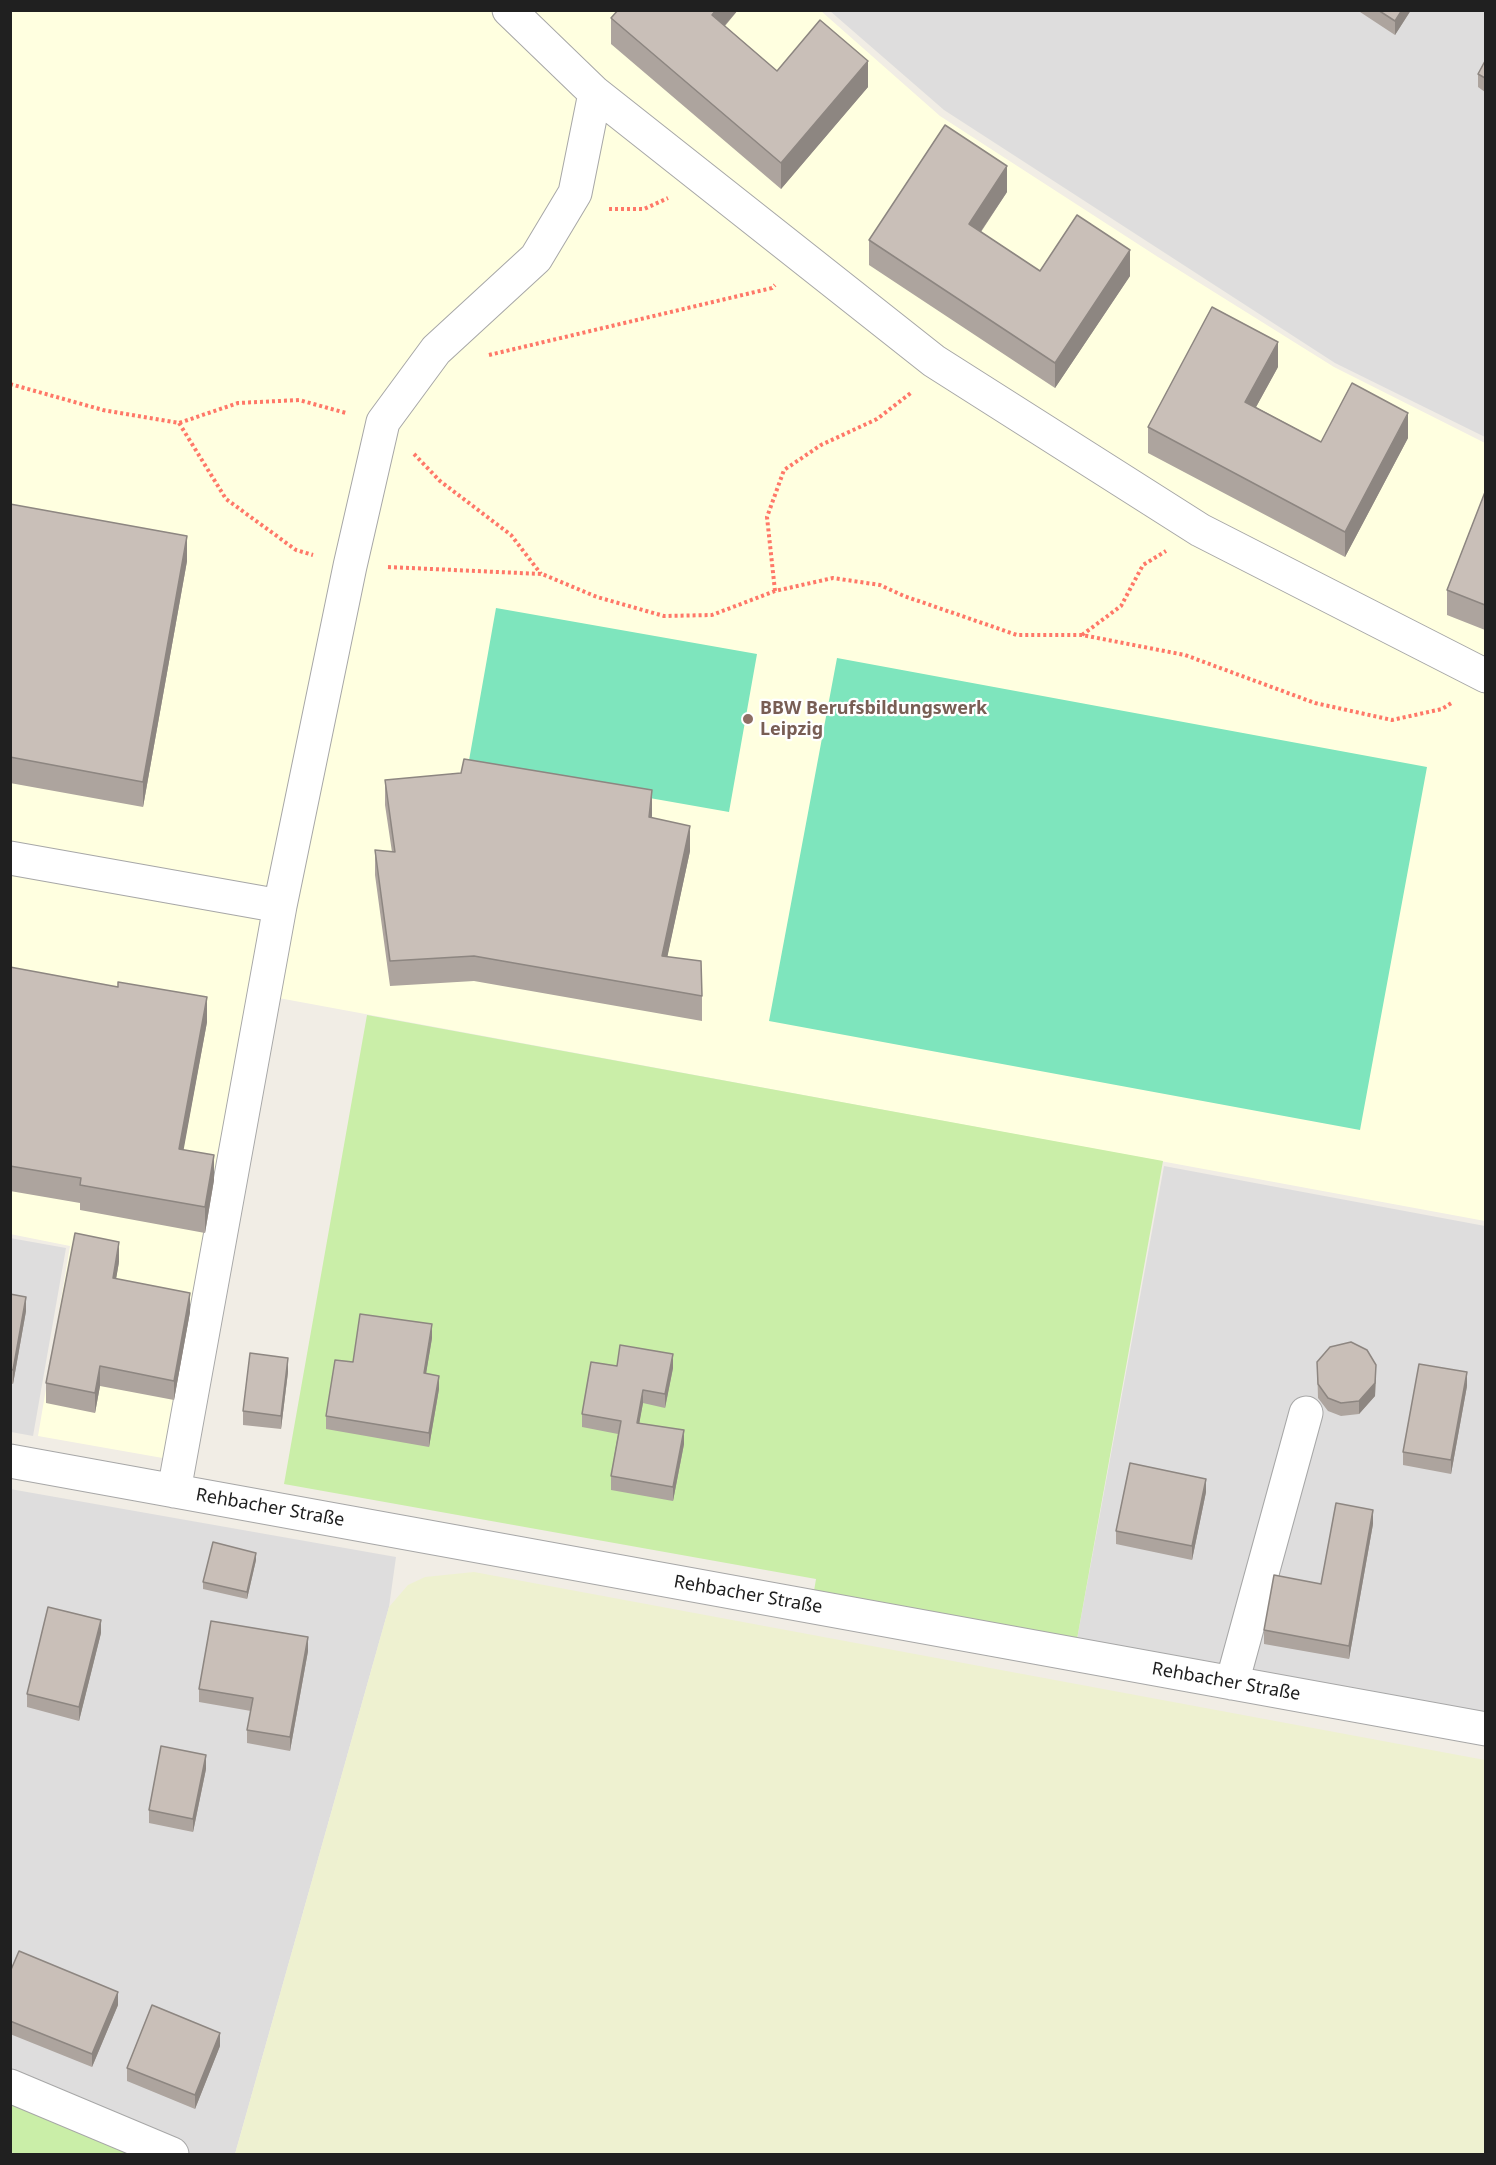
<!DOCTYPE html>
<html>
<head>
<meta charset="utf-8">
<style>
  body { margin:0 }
  #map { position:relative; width:1496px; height:2165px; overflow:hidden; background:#f1ede5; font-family:"Noto Sans",sans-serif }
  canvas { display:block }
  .frame { position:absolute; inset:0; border:12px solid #202020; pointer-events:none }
</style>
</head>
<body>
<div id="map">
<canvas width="1496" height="2165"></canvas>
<div class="frame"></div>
</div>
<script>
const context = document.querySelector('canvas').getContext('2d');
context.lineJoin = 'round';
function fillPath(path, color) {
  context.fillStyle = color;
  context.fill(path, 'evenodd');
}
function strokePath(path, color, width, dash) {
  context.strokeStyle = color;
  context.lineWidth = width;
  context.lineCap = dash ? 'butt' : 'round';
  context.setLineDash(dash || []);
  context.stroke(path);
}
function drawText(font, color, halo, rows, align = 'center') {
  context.font = font + ' "Noto Sans",sans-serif';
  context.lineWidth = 4.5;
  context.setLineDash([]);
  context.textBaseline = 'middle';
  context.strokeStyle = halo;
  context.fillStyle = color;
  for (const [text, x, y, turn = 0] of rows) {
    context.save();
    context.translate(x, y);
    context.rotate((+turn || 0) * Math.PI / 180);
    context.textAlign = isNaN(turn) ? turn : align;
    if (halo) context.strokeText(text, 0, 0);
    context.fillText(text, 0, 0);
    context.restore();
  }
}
const residential = new Path2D(`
  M 830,11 L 1485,11 L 1485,437 L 1335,363 L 944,110 Z
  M 1164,1166 L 1485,1226 L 1485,1715 L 1077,1639 Z
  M 10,1238 L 66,1248 L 33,1436 L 11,1432 Z
  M 10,1489 L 396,1557 L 389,1607 L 235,2154 L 11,2154 Z`);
const education = new Path2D(`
  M 10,11 L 821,11 L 940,116 L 1158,257 L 1334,367 L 1485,443 L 1485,1221 L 257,994 L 174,1460 L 38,1436 L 70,1246 L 10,1234 Z`);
const farmland = new Path2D(`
  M 474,1572 L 1485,1760 L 1485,2154 L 235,2154 L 389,1607 L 408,1585 L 425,1577 Z`);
const grass = new Path2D(`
  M 367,1015 L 1163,1161 L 1077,1639 L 814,1591 L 816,1579 L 284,1484 Z
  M 10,2099 L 138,2154 L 16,2154 L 11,2152 Z`);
const pitch = new Path2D(`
  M 496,608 L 757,654 L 729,812 L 468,766 Z
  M 837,658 L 1427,767 L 1360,1130 L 769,1021 Z`);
const path = new Path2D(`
  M 609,209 L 644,209 L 668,198
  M 489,355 L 772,288 L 775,285
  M 10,384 L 103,410 L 179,423 L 238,403 L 299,400 L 346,413
  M 179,423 L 226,499 L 296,550 L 313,555
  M 414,454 L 440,481 L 511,535 L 541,574
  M 388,567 L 542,574 L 597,597 L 664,616 L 712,615 L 775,591 L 833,578 L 880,585 L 904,596 L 1017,635 L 1082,635 L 1185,655 L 1315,703 L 1392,720 L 1442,709 L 1453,702
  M 775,591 L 767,517 L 784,470 L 821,445 L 877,419 L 912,392
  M 1082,635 L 1121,606 L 1143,565 L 1166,551`);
const minor = new Path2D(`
  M 509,10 L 595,93 L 934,361 L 1200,530 L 1486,676
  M 10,858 L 280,906
  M 10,1461 L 1486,1729
  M 174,1491 L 280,906 L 350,566 L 383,422 L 436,350 L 536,258 L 575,193 L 595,93
  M 1232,1683 L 1306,1413
  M 10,2086 L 172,2154`);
const wall = new Path2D(`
  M 618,10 L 738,10 L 725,26 L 777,71 L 868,87 L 781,189 L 611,44 L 611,18 Z
  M 1357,10 L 1411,10 L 1395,35 Z
  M 1485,61 L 1485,92 L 1478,87 L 1478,74 Z
  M 1007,192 L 981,232 L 1040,271 L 1130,276 L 1055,388 L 869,265 L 869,240 Z
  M 1278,367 L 1256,407 L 1321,442 L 1408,438 L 1345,557 L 1148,453 L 1148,427 Z
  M 1485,492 L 1485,630 L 1447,615 L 1447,590 Z
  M 10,504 L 187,561 L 143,807 L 10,783 Z
  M 385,780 L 652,818 L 690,851 L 667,957 L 702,996 L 702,1021 L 474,981 L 390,986 L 375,875 L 375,850 L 392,852 L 385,805 Z
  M 10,967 L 207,1022 L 183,1150 L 214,1180 L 205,1233 L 80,1210 L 80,1203 L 10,1191 Z
  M 119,1262 L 116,1278 L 190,1312 L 174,1400 L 100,1386 L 95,1413 L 46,1403 L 46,1383 Z
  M 10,1294 L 26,1311 L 13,1384 L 10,1383 Z
  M 432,1338 L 426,1373 L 439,1389 L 429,1447 L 326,1429 L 326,1416 L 353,1362 Z
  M 1317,1362 L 1376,1379 L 1375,1396 L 1359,1414 L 1341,1416 L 1328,1411 L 1318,1398 Z
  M 617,1366 L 673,1368 L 665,1408 L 643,1403 L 639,1423 L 684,1444 L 673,1501 L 611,1490 L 611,1476 L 618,1434 L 582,1427 L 582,1414 Z
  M 288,1372 L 281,1429 L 243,1425 L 243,1411 Z
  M 1467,1386 L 1451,1474 L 1403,1465 L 1403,1452 Z
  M 1206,1492 L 1192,1560 L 1116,1544 L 1116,1531 Z
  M 1373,1524 L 1349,1659 L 1264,1644 L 1264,1630 L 1321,1584 Z
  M 256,1560 L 247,1599 L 203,1589 L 203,1582 Z
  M 101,1633 L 79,1721 L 27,1707 L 27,1694 Z
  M 308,1651 L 290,1751 L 247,1743 L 247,1730 L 251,1711 L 199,1702 L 199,1689 Z
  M 206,1769 L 193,1832 L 149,1823 L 149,1810 Z
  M 10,1972 L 118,2005 L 92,2067 L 10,2034 Z
  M 220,2046 L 195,2109 L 127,2081 L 127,2068 Z`);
const shadedWall = new Path2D(`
  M 716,10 L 738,10 L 712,40 L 712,15 Z
  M 1402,10 L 1411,10 L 1395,35 L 1395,21 Z
  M 868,61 L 868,87 L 781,189 L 781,163 Z
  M 1007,166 L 1007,192 L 969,249 L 969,224 Z
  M 1130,250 L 1130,276 L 1055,388 L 1055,363 Z
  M 1278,342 L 1278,367 L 1245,427 L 1245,402 Z
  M 1408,413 L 1408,438 L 1345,557 L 1345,532 Z
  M 187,536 L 187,561 L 143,807 L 143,782 Z
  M 652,790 L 652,816 L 649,843 L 649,817 Z
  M 690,826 L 690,851 L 662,982 L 662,956 Z
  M 207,997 L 207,1022 L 179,1175 L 179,1149 Z
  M 214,1155 L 214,1180 L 205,1233 L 205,1207 Z
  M 119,1242 L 119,1262 L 113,1297 L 113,1278 Z
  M 190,1293 L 190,1312 L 174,1400 L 174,1381 Z
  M 26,1297 L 26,1311 L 13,1384 L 13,1370 Z
  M 432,1324 L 432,1338 L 424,1386 L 424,1373 Z
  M 673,1354 L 673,1368 L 665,1408 L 665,1394 Z
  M 288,1358 L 288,1372 L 281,1429 L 281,1416 Z
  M 1376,1365 L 1375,1396 L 1359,1414 L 1359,1401 Z
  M 100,1366 L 100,1386 L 95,1413 L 95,1393 Z
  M 1467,1372 L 1467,1386 L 1451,1474 L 1451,1460 Z
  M 439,1376 L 439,1389 L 429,1447 L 429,1433 Z
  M 643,1390 L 643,1403 L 637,1436 L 637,1423 Z
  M 684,1430 L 684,1444 L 673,1501 L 673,1487 Z
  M 1206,1479 L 1206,1492 L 1192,1560 L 1192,1546 Z
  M 1373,1510 L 1373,1524 L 1349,1659 L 1349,1646 Z
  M 256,1553 L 256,1560 L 247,1599 L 247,1592 Z
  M 101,1620 L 101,1633 L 79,1721 L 79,1707 Z
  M 308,1637 L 308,1651 L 290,1751 L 290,1737 Z
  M 206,1755 L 206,1769 L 193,1832 L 193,1819 Z
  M 118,1992 L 118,2005 L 92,2067 L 92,2054 Z
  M 220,2033 L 220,2046 L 195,2109 L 195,2095 Z`);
const building = new Path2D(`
  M 618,10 L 716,10 L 712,15 L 777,71 L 820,20 L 868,61 L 781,163 L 611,18 Z
  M 1378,10 L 1402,10 L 1395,21 Z
  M 1485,61 L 1485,78 L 1478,74 Z
  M 945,125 L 1007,166 L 969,224 L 1040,271 L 1077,215 L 1130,250 L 1055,363 L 869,240 Z
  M 1212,307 L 1278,342 L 1245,402 L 1321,442 L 1352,383 L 1408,413 L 1345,532 L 1148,427 Z
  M 1485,492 L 1485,605 L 1447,590 Z
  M 10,504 L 187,536 L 143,782 L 10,757 Z
  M 464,759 L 652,790 L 649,817 L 690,826 L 662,956 L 701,961 L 702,996 L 474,956 L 390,961 L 375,850 L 395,852 L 385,780 L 461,773 Z
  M 10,967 L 118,987 L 118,982 L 207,997 L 179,1149 L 214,1155 L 205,1207 L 80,1185 L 81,1178 L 10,1166 Z
  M 75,1233 L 119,1242 L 113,1278 L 190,1293 L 174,1381 L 100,1366 L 95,1393 L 46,1383 Z
  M 10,1294 L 26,1297 L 13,1370 L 10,1369 Z
  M 360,1314 L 432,1324 L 424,1373 L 439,1376 L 429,1433 L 326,1416 L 335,1360 L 353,1362 Z
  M 1351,1342 L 1367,1350 L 1376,1365 L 1375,1383 L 1359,1401 L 1341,1403 L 1328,1398 L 1318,1384 L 1317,1362 L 1330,1347 Z
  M 620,1345 L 673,1354 L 665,1394 L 643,1390 L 637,1423 L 684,1430 L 673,1487 L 611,1476 L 621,1421 L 582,1414 L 591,1362 L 617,1366 Z
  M 250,1353 L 288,1358 L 281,1416 L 243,1411 Z
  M 1419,1364 L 1467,1372 L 1451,1460 L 1403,1452 Z
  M 1130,1463 L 1206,1479 L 1192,1546 L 1116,1531 Z
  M 1336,1503 L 1373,1510 L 1349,1646 L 1264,1630 L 1274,1575 L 1321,1584 Z
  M 213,1542 L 256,1553 L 247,1592 L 203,1582 Z
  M 48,1607 L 101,1620 L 79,1707 L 27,1694 Z
  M 211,1621 L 308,1637 L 290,1737 L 247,1730 L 253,1698 L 199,1689 Z
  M 161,1746 L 206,1755 L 193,1819 L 149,1810 Z
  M 19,1951 L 118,1992 L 92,2054 L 10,2021 L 10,1972 Z
  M 152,2005 L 220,2033 L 195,2095 L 127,2068 Z`);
const markers = [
  [748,719,6,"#8d6e63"]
];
const educationNames = [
  ["BBW Berufsbildungswerk",760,709],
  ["Leipzig",760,730]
];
const streetNames = [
  ["Rehbacher Straße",270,1508,10],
  ["Rehbacher Straße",748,1595,10],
  ["Rehbacher Straße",1226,1682,10]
];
fillPath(residential, '#dedddd');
fillPath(education, '#ffffe0');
fillPath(farmland, '#eef1d0');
fillPath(grass, '#caeea8');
fillPath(pitch, '#7ee5bd');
strokePath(minor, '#a7a7a7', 35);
strokePath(path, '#ff7868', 4, [3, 3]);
strokePath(minor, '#fff', 33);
fillPath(wall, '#ada49e');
fillPath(shadedWall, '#8d8681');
fillPath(building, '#c9bfb8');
strokePath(building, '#8d8681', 1.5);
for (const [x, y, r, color] of markers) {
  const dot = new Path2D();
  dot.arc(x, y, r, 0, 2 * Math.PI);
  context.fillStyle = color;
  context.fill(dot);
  strokePath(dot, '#fff', 2);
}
drawText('bold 18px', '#785e54', '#fff', educationNames, 'left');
drawText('18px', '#202020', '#fff', streetNames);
</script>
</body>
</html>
